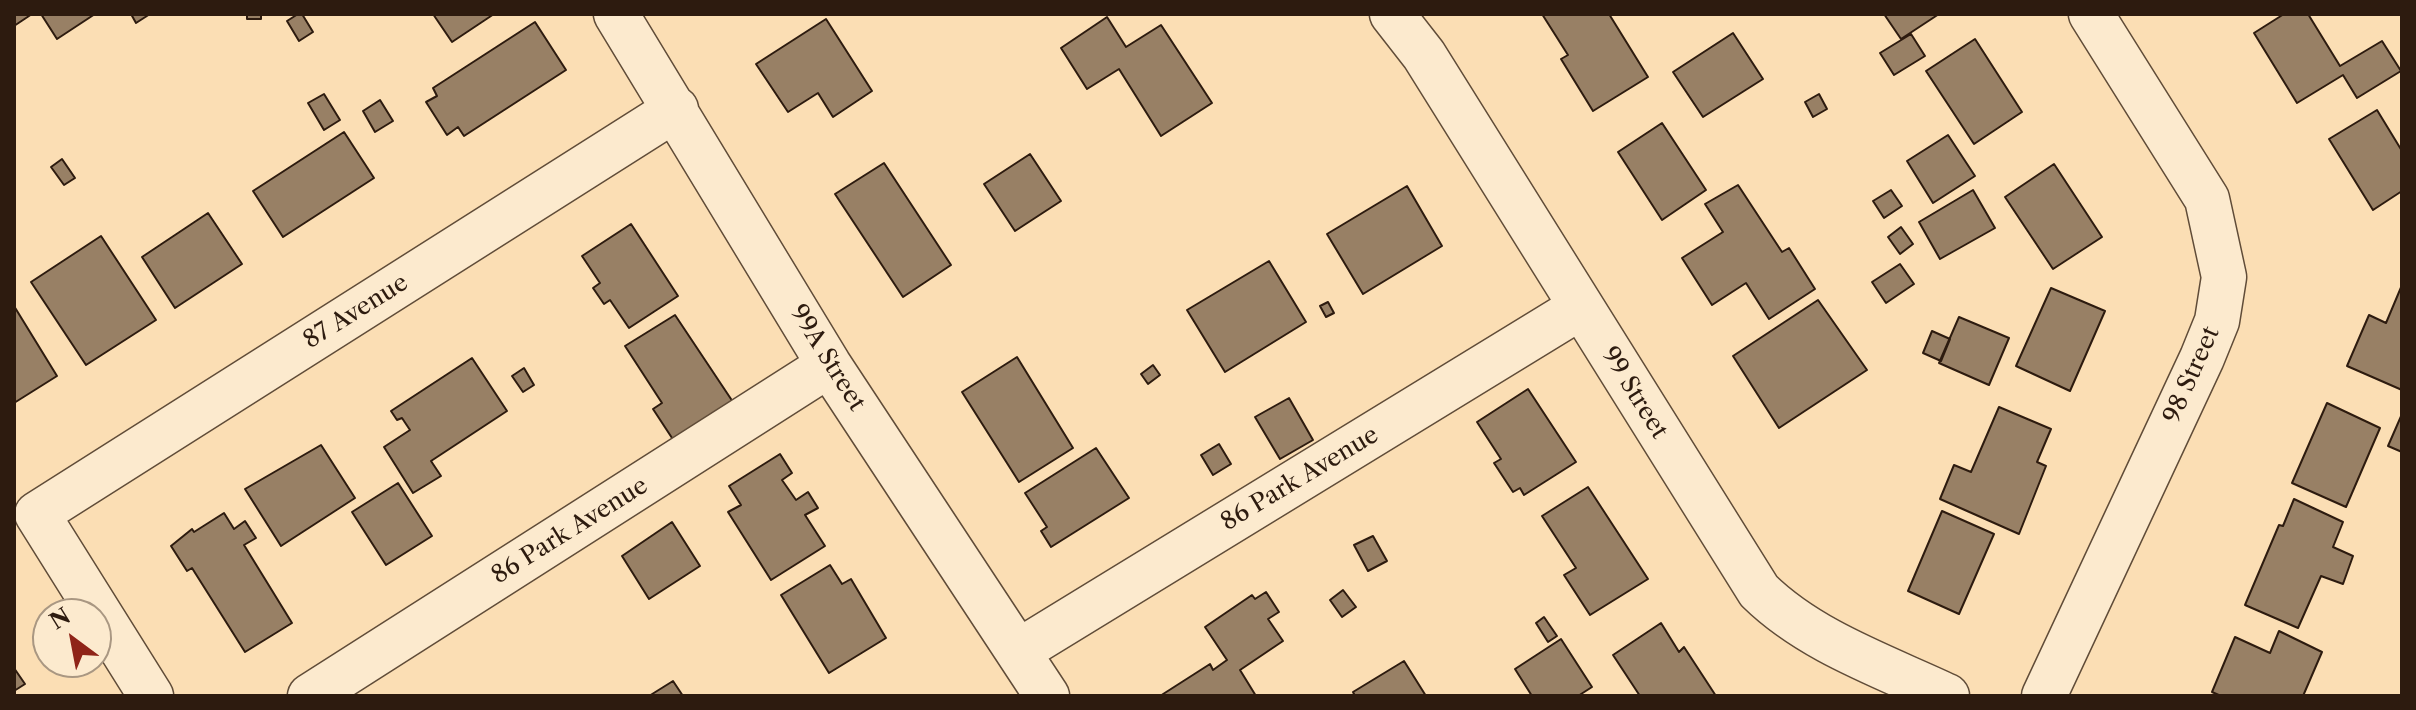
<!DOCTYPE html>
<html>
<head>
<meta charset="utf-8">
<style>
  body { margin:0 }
  #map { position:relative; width:2416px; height:710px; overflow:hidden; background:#fbdeb4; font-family:"Libre Caslon Text",serif }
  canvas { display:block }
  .frame { position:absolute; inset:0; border:16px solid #2d1b0f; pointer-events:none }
  .north { position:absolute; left:32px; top:598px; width:80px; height:80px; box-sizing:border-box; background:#fceace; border:2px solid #a99782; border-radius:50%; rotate:328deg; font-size:22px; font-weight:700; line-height:32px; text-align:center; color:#2d1b0f }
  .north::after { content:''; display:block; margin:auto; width:28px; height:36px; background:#8f2418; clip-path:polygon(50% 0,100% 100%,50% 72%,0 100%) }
</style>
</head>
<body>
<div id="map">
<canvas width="2416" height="710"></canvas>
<div class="frame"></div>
<div class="north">N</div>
</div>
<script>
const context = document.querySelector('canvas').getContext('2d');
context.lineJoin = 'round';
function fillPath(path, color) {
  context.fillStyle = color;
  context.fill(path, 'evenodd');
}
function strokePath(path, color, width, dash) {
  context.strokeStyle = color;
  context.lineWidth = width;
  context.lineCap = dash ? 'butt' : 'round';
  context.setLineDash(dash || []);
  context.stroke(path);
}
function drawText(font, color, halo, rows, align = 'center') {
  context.font = font + ' "Libre Caslon Text",serif';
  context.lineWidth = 7;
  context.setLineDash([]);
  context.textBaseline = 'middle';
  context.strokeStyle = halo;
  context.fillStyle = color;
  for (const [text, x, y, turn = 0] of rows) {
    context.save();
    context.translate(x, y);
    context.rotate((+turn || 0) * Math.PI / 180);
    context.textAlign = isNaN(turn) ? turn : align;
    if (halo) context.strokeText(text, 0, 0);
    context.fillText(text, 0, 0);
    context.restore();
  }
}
const building = new Path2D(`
  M 14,14 L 32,14 L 14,26 Z
  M 41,14 L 95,14 L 57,39 Z
  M 131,14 L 150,14 L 136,23 Z
  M 247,14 L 261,14 L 261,19 L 247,19 Z
  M 298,14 L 302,14 L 313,32 L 299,41 L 287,21 Z
  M 433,14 L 494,14 L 452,42 Z
  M 1542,14 L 1609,14 L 1648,77 L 1593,111 L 1561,59 L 1568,55 Z
  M 1884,14 L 1939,14 L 1901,39 Z
  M 2284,14 L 2308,14 L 2340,66 L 2382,41 L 2401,71 L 2357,98 L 2343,75 L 2297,103 L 2254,33 Z
  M 1107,17 L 1126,47 L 1161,25 L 1212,103 L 1161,136 L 1119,69 L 1087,89 L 1061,48 Z
  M 826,19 L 872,91 L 833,117 L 818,93 L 788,112 L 756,64 Z
  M 535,22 L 566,70 L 464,136 L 458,127 L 447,135 L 426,102 L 437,96 L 433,88 Z
  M 1733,33 L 1763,79 L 1703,117 L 1673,72 Z
  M 1911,34 L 1925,56 L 1894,75 L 1880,53 Z
  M 1975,39 L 2022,112 L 1974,144 L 1926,71 Z
  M 324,94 L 340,120 L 324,130 L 308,103 Z
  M 1819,94 L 1827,109 L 1813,117 L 1805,102 Z
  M 380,100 L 393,121 L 375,132 L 363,111 Z
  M 2377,110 L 2402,151 L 2402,191 L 2373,210 L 2329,139 Z
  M 1662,123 L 1706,190 L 1662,220 L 1618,152 Z
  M 344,132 L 374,178 L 283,237 L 253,191 Z
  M 1948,135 L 1975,176 L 1933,203 L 1907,161 Z
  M 1030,154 L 1061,201 L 1015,231 L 984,184 Z
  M 62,159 L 75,178 L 64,185 L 51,167 Z
  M 884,163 L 951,265 L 903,297 L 835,194 Z
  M 2054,164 L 2102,237 L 2053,269 L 2005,197 Z
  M 1738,185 L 1782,252 L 1789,248 L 1815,289 L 1769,319 L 1746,283 L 1712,305 L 1682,258 L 1723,232 L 1705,204 Z
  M 1407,186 L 1442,246 L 1363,294 L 1327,234 Z
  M 1891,190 L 1902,206 L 1884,218 L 1873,201 Z
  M 1973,190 L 1995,228 L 1940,259 L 1919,222 Z
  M 208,213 L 242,264 L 175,308 L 142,257 Z
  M 631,224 L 678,296 L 629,328 L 610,300 L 604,304 L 593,288 L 600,283 L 582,256 Z
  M 1901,227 L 1913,244 L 1900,254 L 1888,237 Z
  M 101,236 L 156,320 L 86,365 L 31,282 Z
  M 1269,261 L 1306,322 L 1225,372 L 1187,310 Z
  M 1900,264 L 1914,284 L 1886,303 L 1872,282 Z
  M 2402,285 L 2402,390 L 2347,366 L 2369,315 L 2386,323 Z
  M 2051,288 L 2105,311 L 2070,391 L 2016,366 Z
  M 1818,300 L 1867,370 L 1779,428 L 1733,356 Z
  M 1328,302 L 1334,313 L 1326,317 L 1320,306 Z
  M 14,306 L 57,376 L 14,403 Z
  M 675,315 L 733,402 L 674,441 L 653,409 L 662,403 L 625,346 Z
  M 1959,317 L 2009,338 L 1989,385 L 1939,363 Z
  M 1932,331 L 1950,339 L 1941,361 L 1923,353 Z
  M 1017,357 L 1073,448 L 1019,482 L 962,392 Z
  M 472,358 L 507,411 L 431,461 L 441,476 L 413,493 L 384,447 L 410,430 L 402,418 L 397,420 L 391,411 Z
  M 1153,365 L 1160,375 L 1148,384 L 1141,374 Z
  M 524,368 L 534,385 L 523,392 L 512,376 Z
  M 1528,389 L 1576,462 L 1524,495 L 1520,488 L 1513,492 L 1494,463 L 1501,459 L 1477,422 Z
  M 1289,398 L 1313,440 L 1280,459 L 1255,417 Z
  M 2327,403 L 2380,428 L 2346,507 L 2292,483 Z
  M 1999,407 L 2051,429 L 2037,462 L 2046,466 L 2019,534 L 1940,499 L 1954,465 L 1971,472 Z
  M 2402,414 L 2402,452 L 2388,446 Z
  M 1219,444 L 1231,464 L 1213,475 L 1201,455 Z
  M 321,445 L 355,498 L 281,546 L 245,489 Z
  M 1096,448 L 1129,498 L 1051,547 L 1041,531 L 1047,527 L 1025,493 Z
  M 780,454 L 792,473 L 782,480 L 796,500 L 808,492 L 818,508 L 805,515 L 825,546 L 771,580 L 728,512 L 741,505 L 729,486 Z
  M 398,483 L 432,536 L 386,565 L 352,512 Z
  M 1588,487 L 1648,579 L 1590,615 L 1564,575 L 1576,568 L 1542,516 Z
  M 2294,499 L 2343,522 L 2333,547 L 2353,556 L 2343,584 L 2321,576 L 2298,628 L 2245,605 L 2279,525 L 2283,526 Z
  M 1942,511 L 1994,534 L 1959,614 L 1908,591 Z
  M 224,513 L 234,529 L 245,521 L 256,538 L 244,545 L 292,623 L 245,652 L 192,568 L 187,571 L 171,546 L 192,529 L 194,532 Z
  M 672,522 L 700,566 L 649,599 L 622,556 Z
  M 1373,536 L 1387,561 L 1368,571 L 1354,545 Z
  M 830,565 L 842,584 L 851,579 L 886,638 L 829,673 L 781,595 Z
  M 1343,590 L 1356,607 L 1342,617 L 1330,600 Z
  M 1266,592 L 1279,612 L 1268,619 L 1283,641 L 1240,670 L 1256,696 L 1160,696 L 1210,664 L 1213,670 L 1227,660 L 1205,627 L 1252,595 L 1255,599 Z
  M 1544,617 L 1557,636 L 1548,642 L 1536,623 Z
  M 1661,623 L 1679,652 L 1684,647 L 1716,696 L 1640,696 L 1613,655 Z
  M 2279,631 L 2322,652 L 2303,696 L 2221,696 L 2212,692 L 2235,637 L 2270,653 Z
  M 1561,639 L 1592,687 L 1578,696 L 1532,696 L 1515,669 Z
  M 1404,661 L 1426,696 L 1355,696 L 1353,692 Z
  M 14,668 L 25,684 L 14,691 Z
  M 673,681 L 683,696 L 649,696 Z`);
const minor = new Path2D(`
  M 616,14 L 829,365 L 1047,696
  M 1392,14 L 1424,55 L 1759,591 C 1810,641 1883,666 1947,696
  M 1019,651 L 1581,307
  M 151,696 L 37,514 L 676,109
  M 310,696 L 829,365
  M 2044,696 L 2202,358 L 2217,321 L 2224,277 L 2207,199 L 2091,14`);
const streetNames = [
  ["87 Avenue",356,312,-32],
  ["99A Street",827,358,58],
  ["98 Street",2192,375,-66],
  ["99 Street",1634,393,58],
  ["86 Park Avenue",1300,479,-31],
  ["86 Park Avenue",570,531,-32]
];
fillPath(building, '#988065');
strokePath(building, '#2d1b0f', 2);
strokePath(minor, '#604c38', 47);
strokePath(minor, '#fceace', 44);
drawText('24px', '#2d1b0f', '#fceace', streetNames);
</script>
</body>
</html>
